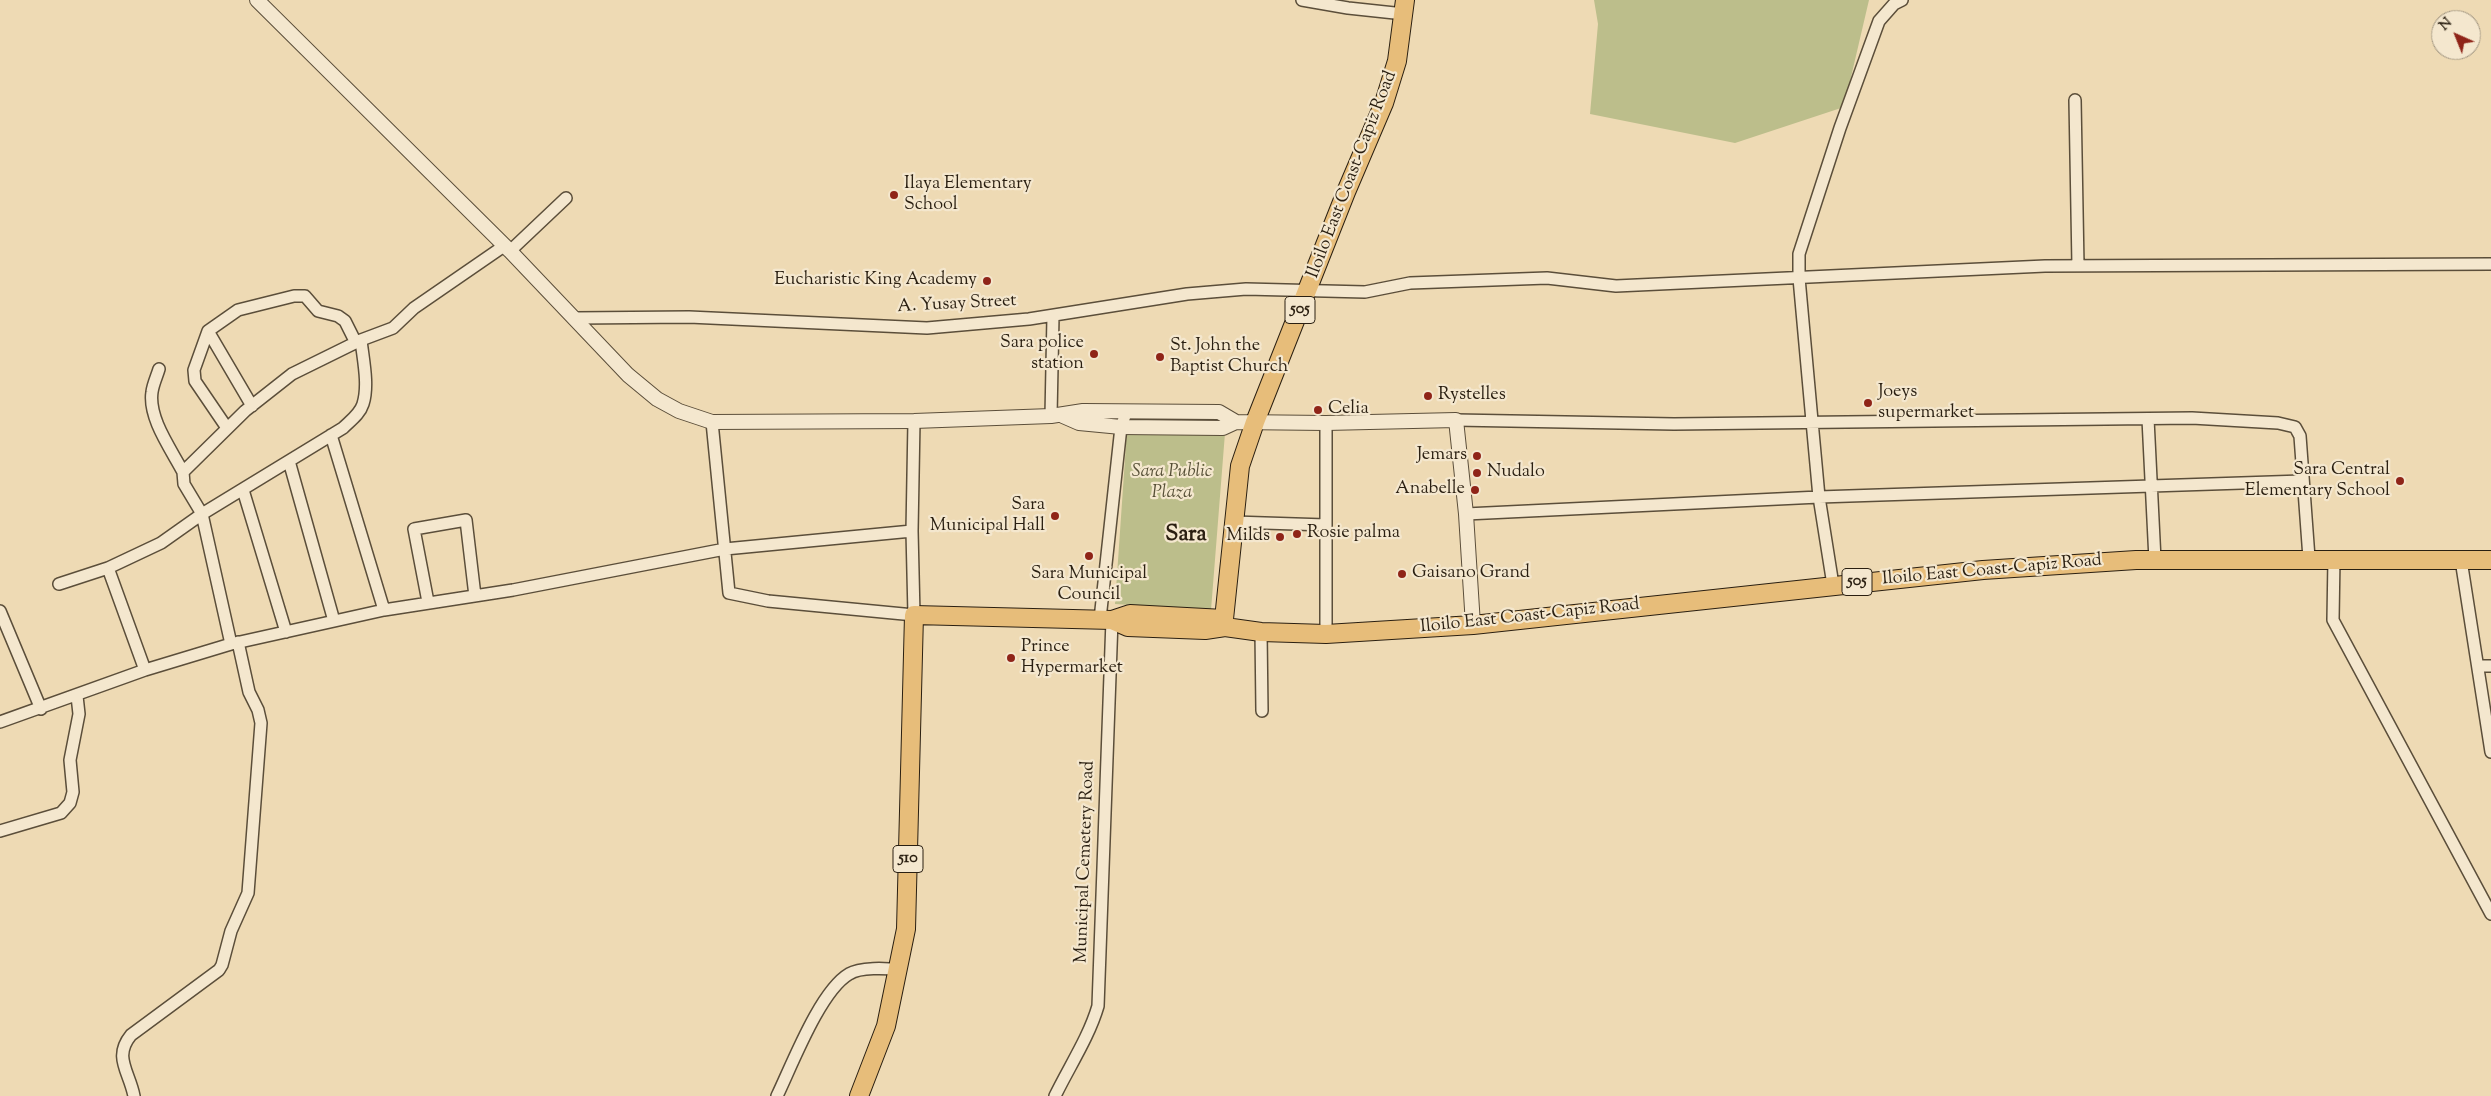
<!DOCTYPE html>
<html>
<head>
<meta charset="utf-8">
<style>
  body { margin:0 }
  #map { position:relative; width:2491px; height:1096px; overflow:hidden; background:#eedab4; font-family:"Sorts Mill Goudy",serif }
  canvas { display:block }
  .north { position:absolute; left:2431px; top:10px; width:50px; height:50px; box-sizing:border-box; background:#f4e7ce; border:1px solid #a39782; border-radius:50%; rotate:316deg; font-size:14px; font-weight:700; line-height:20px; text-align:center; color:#2a1f11 }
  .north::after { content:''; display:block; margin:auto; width:18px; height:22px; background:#8f2418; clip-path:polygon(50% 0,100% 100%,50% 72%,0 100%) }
</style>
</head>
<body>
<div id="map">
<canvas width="2491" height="1096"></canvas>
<div class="north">N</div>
</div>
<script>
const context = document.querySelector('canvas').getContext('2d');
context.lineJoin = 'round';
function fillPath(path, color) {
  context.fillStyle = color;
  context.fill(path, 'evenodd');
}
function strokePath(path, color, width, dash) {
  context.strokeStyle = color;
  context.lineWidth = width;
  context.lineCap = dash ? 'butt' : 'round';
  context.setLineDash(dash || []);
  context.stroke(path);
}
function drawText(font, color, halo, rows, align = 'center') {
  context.font = font + ' "Sorts Mill Goudy",serif';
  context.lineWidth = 4.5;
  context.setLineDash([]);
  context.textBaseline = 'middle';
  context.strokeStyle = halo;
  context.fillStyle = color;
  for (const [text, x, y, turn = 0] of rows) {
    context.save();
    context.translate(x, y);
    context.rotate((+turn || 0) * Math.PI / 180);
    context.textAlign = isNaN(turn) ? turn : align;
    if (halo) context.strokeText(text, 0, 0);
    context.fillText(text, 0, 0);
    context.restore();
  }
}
const green = new Path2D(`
  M 1594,0 L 1869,0 L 1844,107 L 1735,143 L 1590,114 L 1598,24 Z
  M 1127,430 L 1225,433 L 1211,610 L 1115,604 Z`);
const minor = new Path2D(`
  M 1302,0 L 1348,8 L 1404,14
  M 2075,100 L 2078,266
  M 510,251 L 566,198
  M 576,318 L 689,317 L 927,328 L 1029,319 L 1187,294 L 1246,289 L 1365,292 L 1410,283 L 1547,278 L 1616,286 L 2045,266 L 2491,264
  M 208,331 L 252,406
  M 159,369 C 157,376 153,384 152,392 C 148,418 171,449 183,472
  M 1051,416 L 1053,316
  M 2148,419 L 2155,560
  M 1456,420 L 1674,424 L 2192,418 L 2278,423 L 2295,427 L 2300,436 L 2309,558
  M 712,422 L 729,593 L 768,601 L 914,615 L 912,531 L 914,421
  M 227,428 L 195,381 L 194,370 L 208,331 L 238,310 L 294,296 L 305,296 L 318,311 L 338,316 L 345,321 L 356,343
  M 331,435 L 384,610
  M 289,461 L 334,621
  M 243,490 L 286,632
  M 1466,514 L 1819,497 L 2302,481
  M 1234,522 L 1326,525
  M 2334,558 L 2333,620 L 2491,914
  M 2461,560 L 2491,752
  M 108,568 L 145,670
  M 59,584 L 108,568 L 161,543 L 202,514 L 343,428 C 350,421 360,414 363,404 C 369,385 363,359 361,340
  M 1833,585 L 1819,497 L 1812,421 L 1799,278 L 1799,254 L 1840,128 L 1879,21 L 1894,4 L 1902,0
  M 428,602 L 414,529 L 466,520 L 475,596
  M 0,611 L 41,709
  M 1100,619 L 1121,427 L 1126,413
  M 1261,632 L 1262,711
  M 1326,634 L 1326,423
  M 231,644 L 202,514 L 184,484 L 183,472 L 245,411 L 292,374 L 361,340 L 393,328 L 414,308 L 504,246
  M 2478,666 L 2491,666
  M 0,722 L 145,670 L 231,644 L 384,610 L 513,590 L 725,549 L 912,531
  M 0,831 L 61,813 L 70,803 L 73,792 L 70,760 L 79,714 L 77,696
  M 134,1096 C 129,1071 113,1057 131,1035 L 219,970 L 222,965 L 231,931 L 248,893 L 261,723 L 258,710 L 249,692 L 238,642
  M 777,1096 C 792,1065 820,991 849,974 C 860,967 886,968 899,970
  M 1055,1096 C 1069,1067 1089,1037 1098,1006 L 1112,620`);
const tertiary = new Path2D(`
  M 257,0 L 510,251 L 628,375 L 657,399 L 679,411 L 712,422 L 914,421 L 1051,416 L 1083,411 L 1219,412 L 1236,422
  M 1063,416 L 1079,423 L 1121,427 L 1223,428 L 1236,422 L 1326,423 L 1456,420 L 1466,514 L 1473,625`);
const primary = new Path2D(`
  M 1112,620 L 1128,627 L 1205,630 L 1225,627 L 1261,632 L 1326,634 L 1473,625 L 1983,570 L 2136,560 L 2491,560
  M 1225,627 L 1224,619 L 1240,466 L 1255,422 L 1346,192 L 1384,103 L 1397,61 L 1405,0
  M 859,1096 L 886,1026 L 906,929 L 914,615 L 1112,620 L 1130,614 L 1224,619`);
const markers = [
  [894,195,5,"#8f2418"],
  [987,281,5,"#8f2418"],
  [1094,354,5,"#8f2418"],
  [1160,357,5,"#8f2418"],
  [1428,396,5,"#8f2418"],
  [1868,403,5,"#8f2418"],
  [1318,410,5,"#8f2418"],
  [1477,456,5,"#8f2418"],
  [1477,473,5,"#8f2418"],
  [2400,481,5,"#8f2418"],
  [1475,490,5,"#8f2418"],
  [1055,516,5,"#8f2418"],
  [1297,534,5,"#8f2418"],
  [1280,537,5,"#8f2418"],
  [1089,556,5,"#8f2418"],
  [1402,574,5,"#8f2418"],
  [1011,658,5,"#8f2418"]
];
const shields = [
  [1300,310,30],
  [1857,582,30],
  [908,859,30]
];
const shieldNames = [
  ["505",1300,310],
  ["505",1857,582],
  ["510",908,859]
];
const streetNames = [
  ["Iloilo East Coast-Capiz Road",1353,175,-69],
  ["A. Yusay Street",957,305,-3],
  ["Iloilo East Coast-Capiz Road",1992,571,-5],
  ["Iloilo East Coast-Capiz Road",1530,617,-6],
  ["Municipal Cemetery Road",1086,862,-88]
];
const poiNames = [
  ["Ilaya Elementary",904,185],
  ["School",904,206],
  ["Eucharistic King Academy",977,281,"right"],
  ["Sara police",1084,344,"right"],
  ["station",1084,365,"right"],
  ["St. John the",1170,347],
  ["Baptist Church",1170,368],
  ["Joeys",1878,393],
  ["supermarket",1878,414],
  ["Rystelles",1438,396],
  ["Celia",1328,410],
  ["Jemars",1467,456,"right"],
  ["Sara Central",2390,471,"right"],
  ["Elementary School",2390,492,"right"],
  ["Nudalo",1487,473],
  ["Anabelle",1465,490,"right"],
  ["Sara",1045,506,"right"],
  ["Municipal Hall",1045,527,"right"],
  ["Rosie palma",1307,534],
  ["Milds",1270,537,"right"],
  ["Gaisano Grand",1412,574],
  ["Sara Municipal",1089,575,"center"],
  ["Council",1089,596,"center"],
  ["Prince",1021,648],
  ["Hypermarket",1021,669]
];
const parkNames = [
  ["Sara Public",1172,473],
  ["Plaza",1172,494]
];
const districtNames = [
  ["Sara",1186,536]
];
fillPath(green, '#bcbe8b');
strokePath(minor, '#5b4e3a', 14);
strokePath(tertiary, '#5b4e3a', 16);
strokePath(primary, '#2a1f11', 20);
strokePath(minor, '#f4e7ce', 11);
strokePath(tertiary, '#f4e7ce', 14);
strokePath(primary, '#e7bd7a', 18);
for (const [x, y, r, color] of markers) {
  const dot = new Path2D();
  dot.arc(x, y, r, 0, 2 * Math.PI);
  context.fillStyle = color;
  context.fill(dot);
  strokePath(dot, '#f4e7ce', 2);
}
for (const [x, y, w] of shields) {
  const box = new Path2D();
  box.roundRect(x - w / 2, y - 13.5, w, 27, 4);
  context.fillStyle = '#f4e7ce';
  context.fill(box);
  strokePath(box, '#2a1f11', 1);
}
drawText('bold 16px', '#2a1f11', null, shieldNames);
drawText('18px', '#2a1f11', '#f4e7ce', streetNames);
drawText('18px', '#2a1f11', '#f4e7ce', poiNames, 'left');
drawText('italic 18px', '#564f36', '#f4e7ce', parkNames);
drawText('bold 22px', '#2a1f11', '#f4e7ce', districtNames);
</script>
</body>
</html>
